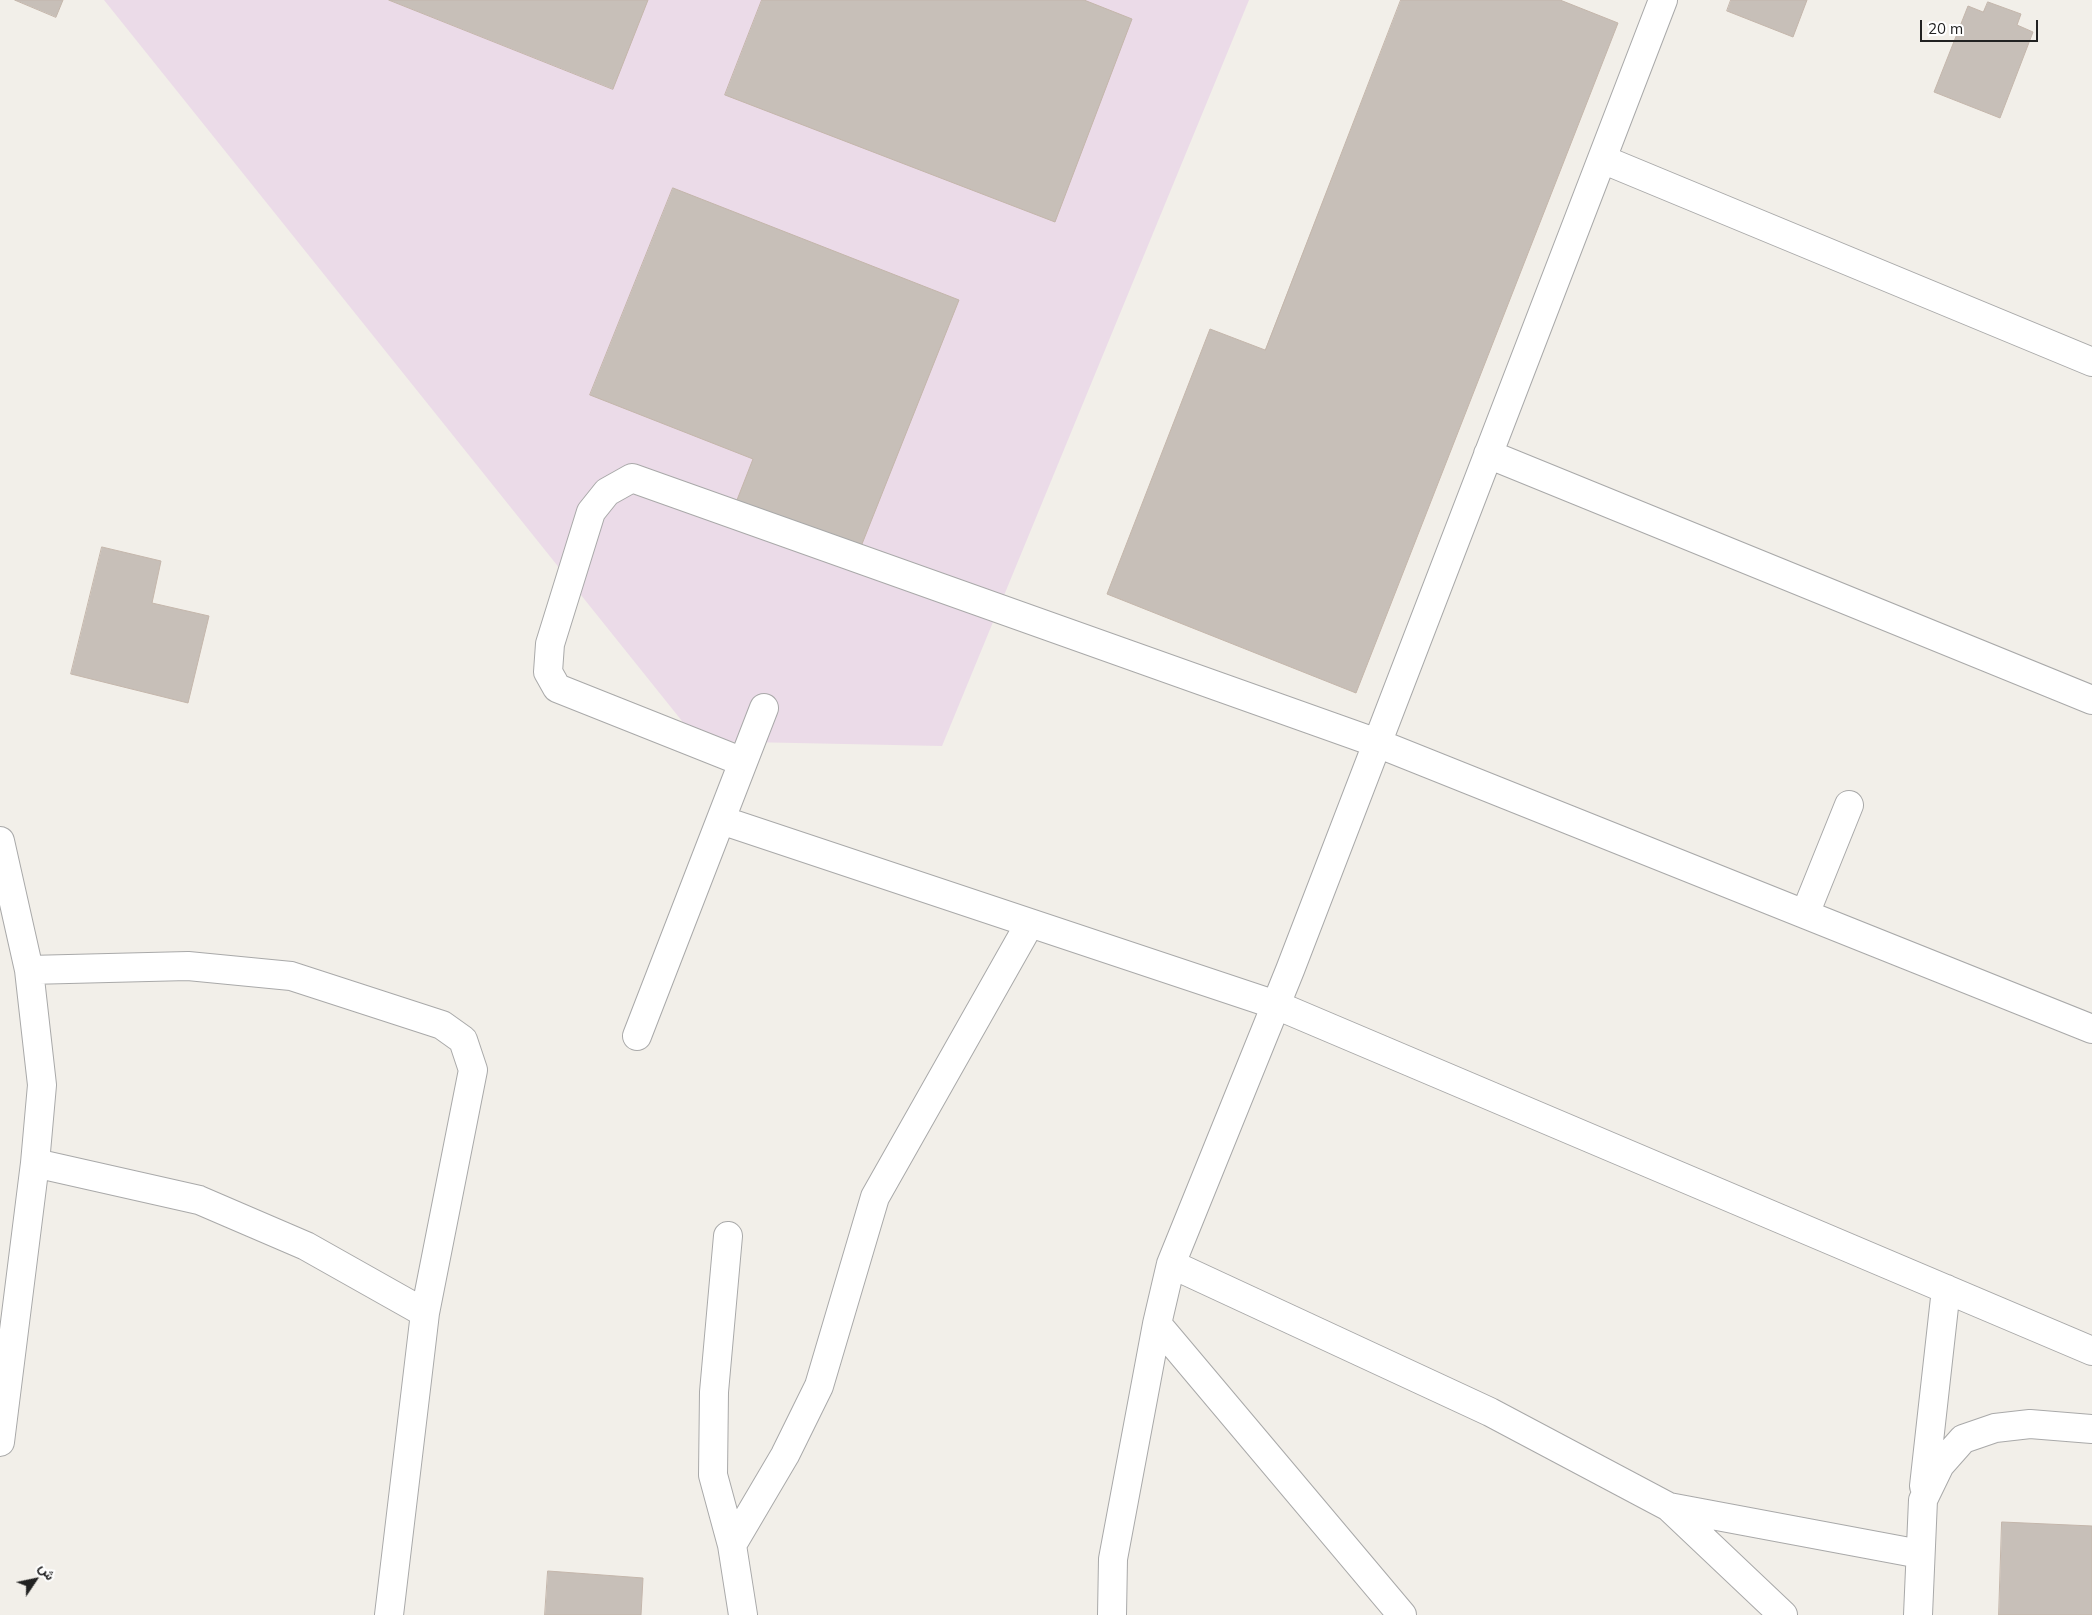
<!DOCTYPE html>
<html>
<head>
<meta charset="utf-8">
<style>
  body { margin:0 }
  #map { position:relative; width:2092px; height:1615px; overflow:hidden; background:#f2efe9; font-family:Mulish,Vazirmatn,sans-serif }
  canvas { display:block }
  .north { position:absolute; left:10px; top:1555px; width:50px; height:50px; -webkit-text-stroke:4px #fff; paint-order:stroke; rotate:56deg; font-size:14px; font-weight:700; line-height:20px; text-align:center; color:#222 }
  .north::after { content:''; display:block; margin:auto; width:18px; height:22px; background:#222; clip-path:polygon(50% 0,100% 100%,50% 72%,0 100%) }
  .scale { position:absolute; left:1920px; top:20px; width:118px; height:22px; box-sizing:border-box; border:2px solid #222; border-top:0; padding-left:6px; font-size:15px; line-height:18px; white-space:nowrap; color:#222; -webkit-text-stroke:4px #fff; paint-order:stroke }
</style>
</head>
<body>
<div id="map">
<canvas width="2092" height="1615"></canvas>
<div class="north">ش</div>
<div class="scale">20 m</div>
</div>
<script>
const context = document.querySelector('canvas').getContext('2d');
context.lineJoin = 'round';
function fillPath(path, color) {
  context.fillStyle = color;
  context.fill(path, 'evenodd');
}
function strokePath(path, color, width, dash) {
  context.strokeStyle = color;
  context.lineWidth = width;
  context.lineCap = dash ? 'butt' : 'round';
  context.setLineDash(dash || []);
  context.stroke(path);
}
const industrial = new Path2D(`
  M 104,0 L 1249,0 L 942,746 L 698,741 Z`);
const building = new Path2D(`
  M 15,0 L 63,0 L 56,17 Z
  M 389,0 L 648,0 L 613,89 Z
  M 762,0 L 1084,0 L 1132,19 L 1055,222 L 725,95 Z
  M 1401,0 L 1560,0 L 1618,23 L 1356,693 L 1107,594 L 1210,329 L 1265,350 Z
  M 1731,0 L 1807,0 L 1793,37 L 1727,11 Z
  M 1988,2 L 2021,14 L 2017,25 L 2033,32 L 2000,118 L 1934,92 L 1968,6 L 1983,12 Z
  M 673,188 L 959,300 L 860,549 L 737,500 L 753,459 L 590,395 Z
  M 102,547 L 161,561 L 152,603 L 209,616 L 188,703 L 71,674 Z
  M 2002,1522 L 2092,1526 L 2092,1615 L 1999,1615 Z
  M 548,1571 L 643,1578 L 641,1615 L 545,1615 Z`);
const minor = new Path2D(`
  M 1602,159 L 2092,362
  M 1488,454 L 2092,700
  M 743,762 L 557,688 L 548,672 L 550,644 L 591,512 L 607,492 L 632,478 L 1377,743 L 2092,1029
  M 721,820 L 1276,1005 L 2092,1351
  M 0,841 L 29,970 L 42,1085 L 35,1163 L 0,1442
  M 1805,914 L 1849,805
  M 29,970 L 188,966 L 291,976 L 442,1025 L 463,1040 L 473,1070 L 425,1313 L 389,1615
  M 637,1036 L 764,708
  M 35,1163 L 199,1200 L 306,1246 L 425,1313
  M 728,1236 L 714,1392 L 713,1475 L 732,1545 L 743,1615
  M 1171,1264 L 1490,1412 L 1669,1507 L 1783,1615
  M 1157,1324 L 1402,1615
  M 1924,1486 L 1946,1289
  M 1669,1507 L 1920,1554
  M 732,1545 L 785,1455 L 819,1386 L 875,1197 L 1030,923
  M 1112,1615 L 1113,1559 L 1157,1324 L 1171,1264 L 1290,970 L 1663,0
  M 1918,1615 L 1923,1500 L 1940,1465 L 1963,1439 L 1995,1428 L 2030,1424 L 2092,1429`);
fillPath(industrial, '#ebdbe8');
fillPath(building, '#c7bfb8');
strokePath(building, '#c4b6ab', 1);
strokePath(minor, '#a9a9a9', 30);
strokePath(minor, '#fff', 28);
</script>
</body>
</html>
